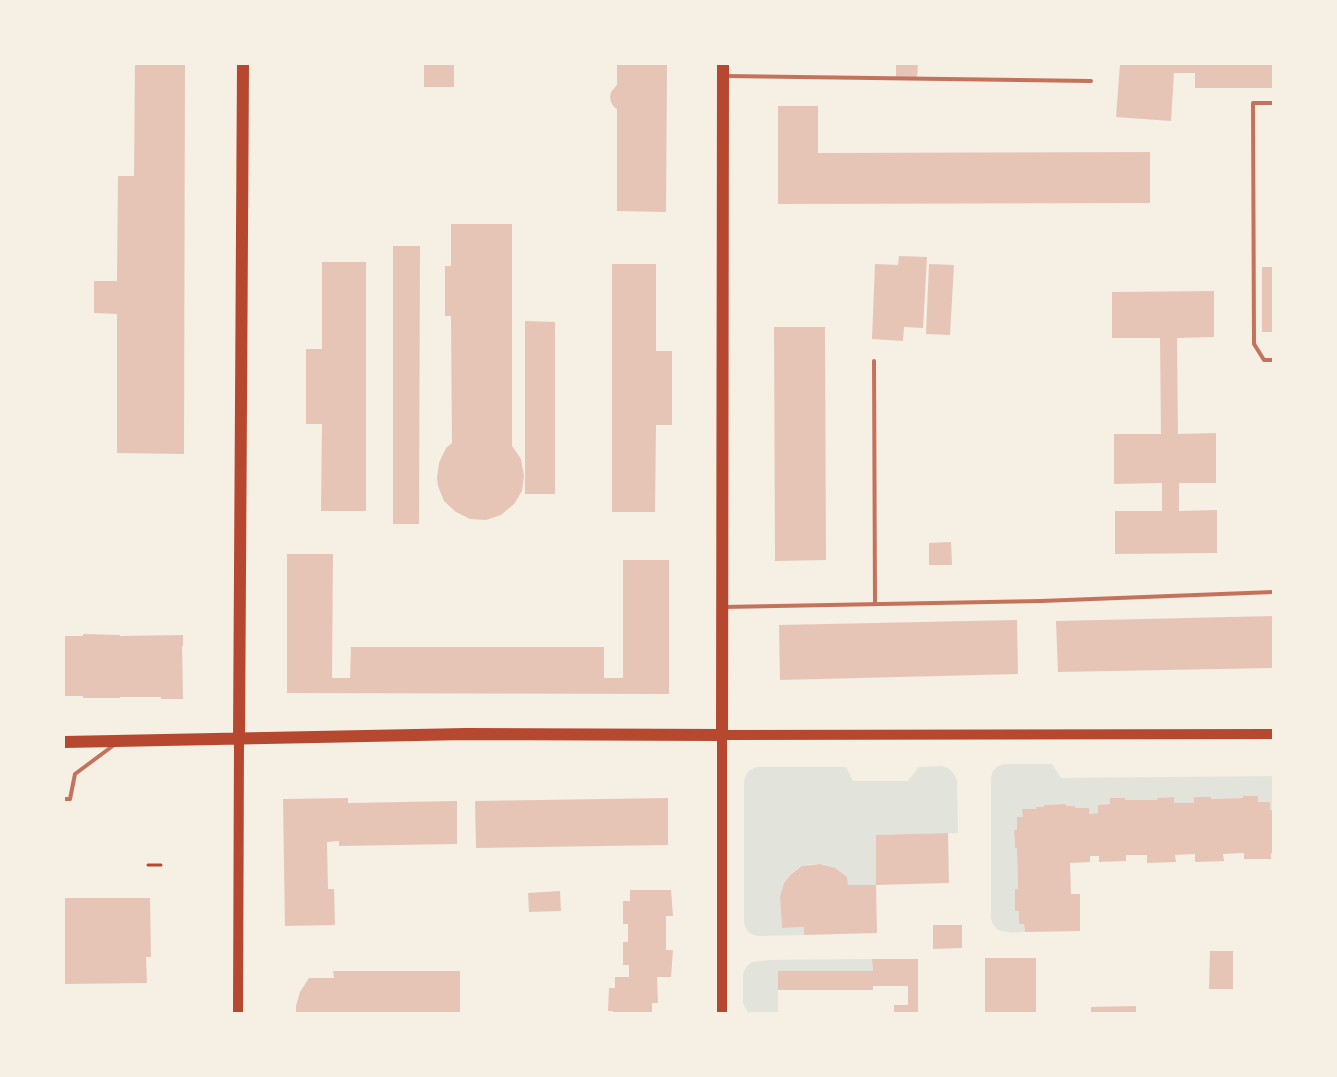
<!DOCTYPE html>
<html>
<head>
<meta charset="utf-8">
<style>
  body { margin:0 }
  #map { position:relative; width:1337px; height:1077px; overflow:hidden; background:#f6efe4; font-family:"Source Sans 3",sans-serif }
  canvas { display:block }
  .frame { position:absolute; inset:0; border:65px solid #f6efe4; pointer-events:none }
</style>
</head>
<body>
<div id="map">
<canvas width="1337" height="1077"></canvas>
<div class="frame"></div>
</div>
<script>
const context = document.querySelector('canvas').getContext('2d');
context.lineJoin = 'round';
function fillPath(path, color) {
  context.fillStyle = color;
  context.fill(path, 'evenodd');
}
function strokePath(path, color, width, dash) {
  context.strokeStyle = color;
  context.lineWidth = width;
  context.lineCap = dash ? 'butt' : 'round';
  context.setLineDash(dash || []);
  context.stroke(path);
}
const green = new Path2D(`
  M 1005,764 L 1052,764 L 1061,778 L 1273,776 L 1273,810 L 1270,810 L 1270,802 L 1258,802 L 1257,796 L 1243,796 L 1243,798 L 1211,799 L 1210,797 L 1194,797 L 1194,803 L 1174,803 L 1174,797 L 1158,798 L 1157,800 L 1125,800 L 1125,798 L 1111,798 L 1110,804 L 1098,805 L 1098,813 L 1089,814 L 1089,808 L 1075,808 L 1066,806 L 1066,804 L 1044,805 L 1044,807 L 1036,807 L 1035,809 L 1023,809 L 1023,817 L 1017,817 L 1017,830 L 1014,831 L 1015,848 L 1017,848 L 1018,889 L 1015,889 L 1019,911 L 1019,924 L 1024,924 L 1025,932 C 1010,932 995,936 991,918 L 991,779 C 992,770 996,766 1005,764 Z
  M 941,766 C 950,768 954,772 957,781 L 958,833 L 876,835 L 876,885 L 848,885 C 844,880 839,870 833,868 C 816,859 790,866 784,885 C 779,899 781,913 782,928 L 804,927 L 804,935 L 759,936 C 750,935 745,931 744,922 L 744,783 C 745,773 749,769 758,767 L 846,767 L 853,781 L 908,781 L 919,767 Z
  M 872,959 L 873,971 L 778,971 L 778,1013 L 748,1013 L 743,1003 L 743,976 L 744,971 L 747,966 L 752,962 L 770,960 Z`);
const building = new Path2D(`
  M 135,64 L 185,64 L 184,454 L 117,453 L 117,314 L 94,313 L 94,281 L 117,281 L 118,176 L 134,176 Z
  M 424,64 L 454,64 L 454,87 L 424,87 Z
  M 617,64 L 667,64 L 666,212 L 617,211 L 617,109 L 614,107 L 611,102 L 610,97 L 611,92 L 617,85 Z
  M 896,64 L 918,64 L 917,78 L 896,77 Z
  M 1120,64 L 1273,64 L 1273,88 L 1195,88 L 1195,73 L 1174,73 L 1171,121 L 1116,117 Z
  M 778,106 L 818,106 L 818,153 L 1150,152 L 1150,203 L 778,204 Z
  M 451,224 L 512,224 L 512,446 L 521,459 L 524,476 L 522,491 L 514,504 L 501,515 L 486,520 L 470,519 L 456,512 L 444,501 L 438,486 L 437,478 L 439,463 L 446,448 L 452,443 L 451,316 L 445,316 L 445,266 L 451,266 Z
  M 393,246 L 420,246 L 419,524 L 393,524 Z
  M 899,256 L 927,257 L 923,328 L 904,327 L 903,341 L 872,339 L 875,264 L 898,265 Z
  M 322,262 L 366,262 L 366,511 L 321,511 L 322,424 L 306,424 L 306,349 L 322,349 Z
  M 612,264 L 656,264 L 656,351 L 672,351 L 672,425 L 656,425 L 655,512 L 612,512 Z
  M 929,264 L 954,265 L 950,335 L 926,334 Z
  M 1262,267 L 1273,267 L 1273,332 L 1262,332 Z
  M 1214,291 L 1214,337 L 1177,338 L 1178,434 L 1216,433 L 1216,483 L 1179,483 L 1179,511 L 1217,510 L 1217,553 L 1115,554 L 1115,511 L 1162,511 L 1162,483 L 1114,484 L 1114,434 L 1161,434 L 1160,338 L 1112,338 L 1112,292 Z
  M 525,321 L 555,322 L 555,494 L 525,494 Z
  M 774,327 L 825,327 L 826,560 L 775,561 Z
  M 951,542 L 952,565 L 929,565 L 929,543 Z
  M 287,554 L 333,554 L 332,678 L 350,678 L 351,647 L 604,647 L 604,678 L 623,678 L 623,560 L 669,560 L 669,694 L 287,693 Z
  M 1273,616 L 1273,668 L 1058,672 L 1056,621 Z
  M 1017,620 L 1018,674 L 780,680 L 779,625 Z
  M 83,634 L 120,635 L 120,636 L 183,635 L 183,646 L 182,646 L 183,699 L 161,699 L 161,697 L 120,697 L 120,698 L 83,698 L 83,696 L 64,696 L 64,636 L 83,636 Z
  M 1243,796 L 1258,796 L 1258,802 L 1270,802 L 1270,810 L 1273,810 L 1273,853 L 1271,853 L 1271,859 L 1244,859 L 1244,853 L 1223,854 L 1224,861 L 1195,862 L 1195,854 L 1175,855 L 1176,862 L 1147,863 L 1147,855 L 1126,855 L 1126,861 L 1099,862 L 1099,856 L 1090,856 L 1090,862 L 1070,863 L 1071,894 L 1080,894 L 1080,931 L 1025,932 L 1024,924 L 1019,924 L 1019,911 L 1015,911 L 1015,889 L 1018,889 L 1017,848 L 1015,848 L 1014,830 L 1017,830 L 1017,817 L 1023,817 L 1022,809 L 1036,809 L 1036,807 L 1044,807 L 1044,805 L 1066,804 L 1066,806 L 1075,806 L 1075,808 L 1089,808 L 1089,814 L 1098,813 L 1098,805 L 1110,804 L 1110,798 L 1125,798 L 1125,800 L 1157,800 L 1157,798 L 1174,797 L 1174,803 L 1194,803 L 1194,797 L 1211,797 L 1211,799 L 1243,798 Z
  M 348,798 L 348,803 L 457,801 L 457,844 L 339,846 L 339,841 L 327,842 L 328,889 L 334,889 L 335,925 L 285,926 L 283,799 Z
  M 668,798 L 668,845 L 476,848 L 475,801 Z
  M 948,833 L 949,883 L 876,885 L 876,835 Z
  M 820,864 L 835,868 L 847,877 L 848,885 L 876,885 L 877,933 L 804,935 L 804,927 L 782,928 L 780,897 L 784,883 L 791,874 L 802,866 Z
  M 630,890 L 671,890 L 673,916 L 666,916 L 666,950 L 673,950 L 671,977 L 657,977 L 658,1003 L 652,1003 L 652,1013 L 613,1013 L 613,1011 L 608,1011 L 609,988 L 615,988 L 615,977 L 629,977 L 629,965 L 623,965 L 623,942 L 628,942 L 628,924 L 623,924 L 623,901 L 630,901 Z
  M 560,891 L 561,911 L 529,912 L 528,893 Z
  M 64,898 L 150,898 L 151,957 L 146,957 L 147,983 L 64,984 Z
  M 933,925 L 962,925 L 962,948 L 933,949 Z
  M 1210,951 L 1233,951 L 1233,989 L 1209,989 Z
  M 985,958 L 1036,958 L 1036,1013 L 985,1013 Z
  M 872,959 L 918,959 L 918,1013 L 894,1013 L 894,1005 L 908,1005 L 908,986 L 873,986 L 873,990 L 778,990 L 778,971 L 873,971 Z
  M 333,971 L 460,971 L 460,1013 L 296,1013 L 296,1006 L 300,992 L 309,978 L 334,978 Z
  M 1136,1006 L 1136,1013 L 1091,1013 L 1091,1007 Z`);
const path = new Path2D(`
  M 148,865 L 161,865`);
const service = new Path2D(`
  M 726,76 L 1091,81
  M 1273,103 L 1253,103 L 1254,344 L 1264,360 L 1273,360
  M 874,361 L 875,604
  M 723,607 L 1041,601 L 1273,592
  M 64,799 L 70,799 L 75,774 L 114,745`);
const secondary = new Path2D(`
  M 238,1013 L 239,739
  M 722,1013 L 722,735 L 1273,734`);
const primary = new Path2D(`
  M 239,739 L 243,64
  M 64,742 L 466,734 L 722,735 L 723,64`);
fillPath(green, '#e2e4dc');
fillPath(building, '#e6c5b7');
strokePath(path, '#b5482f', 3);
strokePath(service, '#c5725c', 4);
strokePath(secondary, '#b5482f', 10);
strokePath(primary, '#b5482f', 12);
</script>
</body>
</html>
